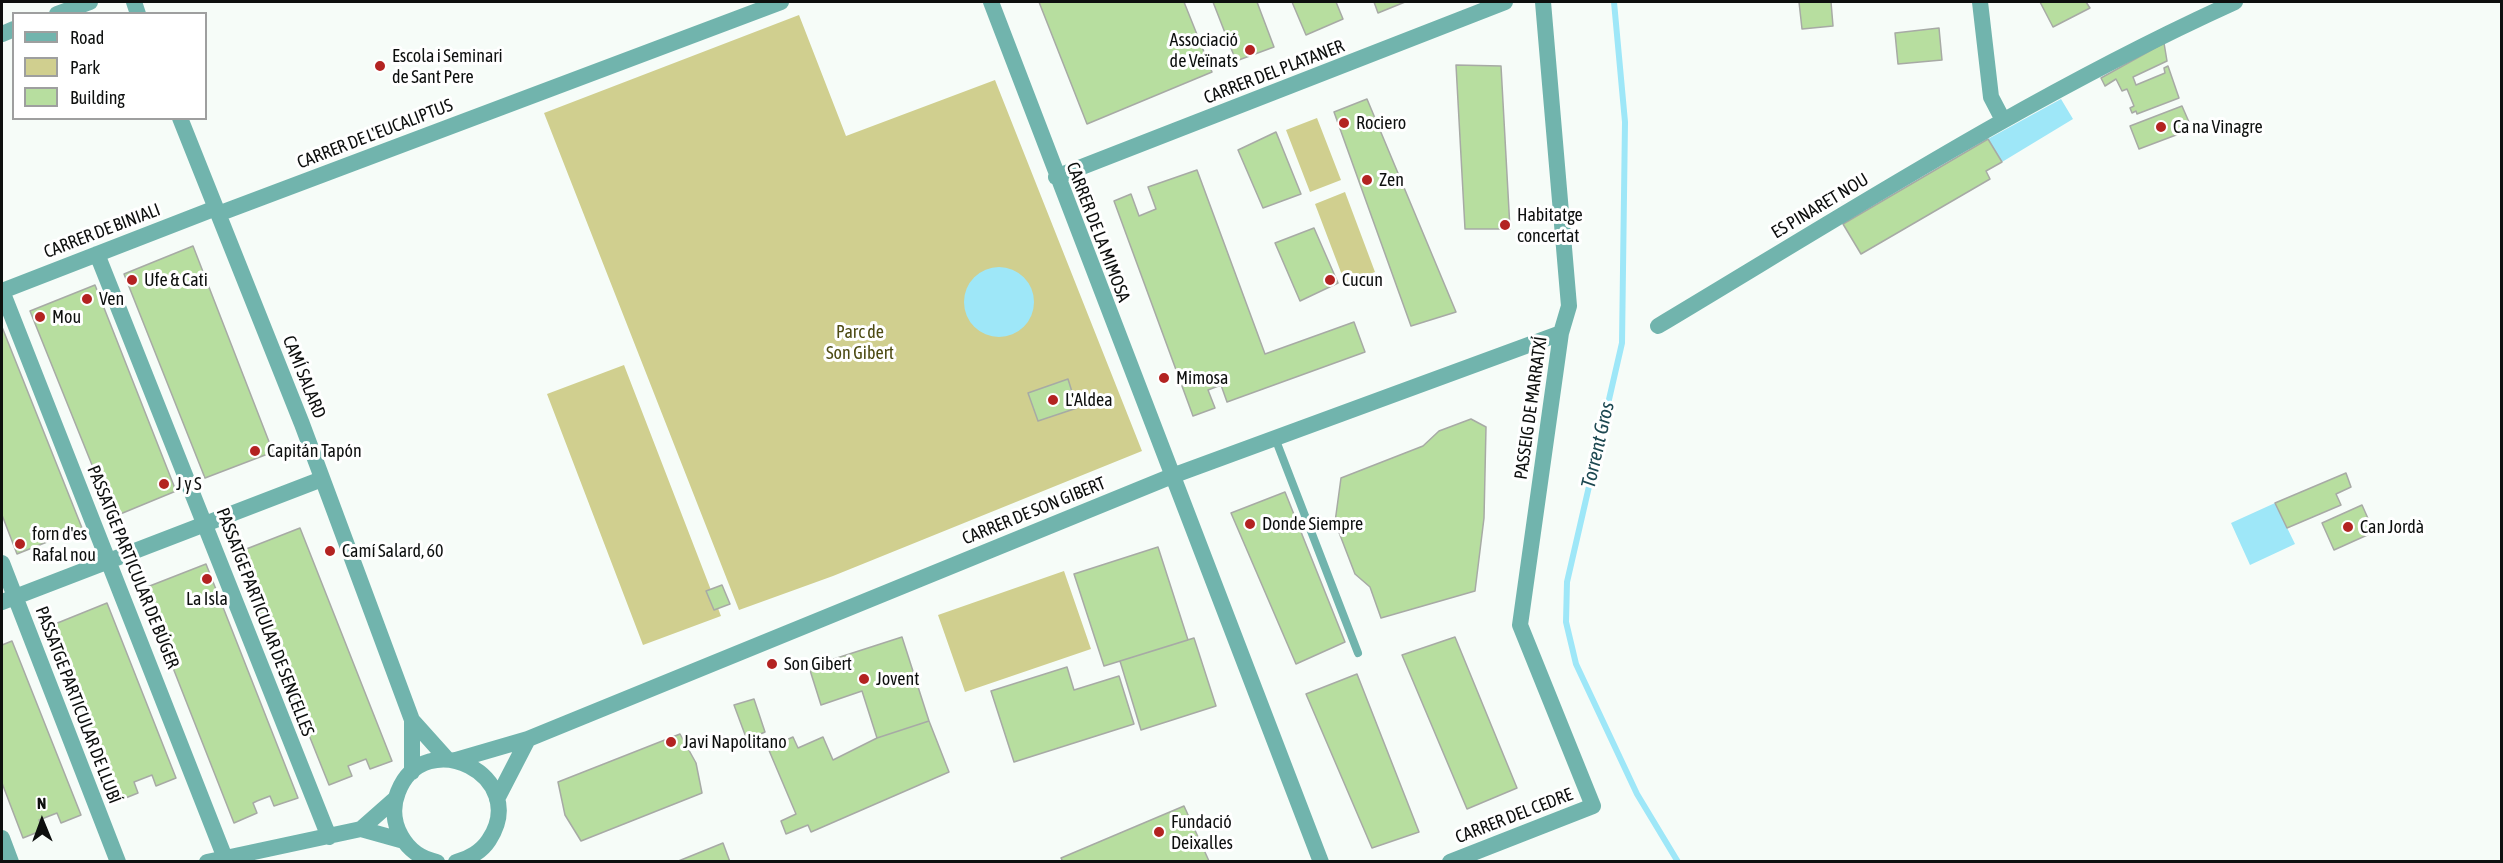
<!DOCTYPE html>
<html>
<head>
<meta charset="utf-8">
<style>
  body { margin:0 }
  #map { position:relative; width:2503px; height:863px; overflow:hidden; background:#f6fcf8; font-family:"Asap Condensed",sans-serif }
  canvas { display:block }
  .frame { position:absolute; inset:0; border:3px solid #0d0f0e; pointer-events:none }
  .legend { position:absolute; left:12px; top:12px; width:195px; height:108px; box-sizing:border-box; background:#fff; border:2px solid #9e9f9f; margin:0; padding:8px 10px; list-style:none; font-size:18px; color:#0d0f0e }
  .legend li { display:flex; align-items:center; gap:12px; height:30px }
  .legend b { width:30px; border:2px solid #9e9f9f }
  .north { position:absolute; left:12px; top:791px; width:60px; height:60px; -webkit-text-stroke:4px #fff; paint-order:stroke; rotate:359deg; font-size:16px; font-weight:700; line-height:24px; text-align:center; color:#0d0f0e }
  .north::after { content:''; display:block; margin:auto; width:21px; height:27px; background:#0d0f0e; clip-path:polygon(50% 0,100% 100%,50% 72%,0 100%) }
</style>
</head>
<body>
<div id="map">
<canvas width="2503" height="863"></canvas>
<div class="frame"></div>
<ul class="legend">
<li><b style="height:8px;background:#71b4ad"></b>Road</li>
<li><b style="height:16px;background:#d0cf8f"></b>Park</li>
<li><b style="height:16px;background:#b7de9f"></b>Building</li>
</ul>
<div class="north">N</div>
</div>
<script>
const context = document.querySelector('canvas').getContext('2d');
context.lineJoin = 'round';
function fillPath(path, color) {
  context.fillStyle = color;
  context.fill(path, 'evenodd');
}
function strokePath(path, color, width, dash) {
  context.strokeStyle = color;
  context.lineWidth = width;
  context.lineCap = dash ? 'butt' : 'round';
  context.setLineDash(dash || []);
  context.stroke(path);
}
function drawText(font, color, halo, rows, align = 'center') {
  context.font = font + ' "Asap Condensed",sans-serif';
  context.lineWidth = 6;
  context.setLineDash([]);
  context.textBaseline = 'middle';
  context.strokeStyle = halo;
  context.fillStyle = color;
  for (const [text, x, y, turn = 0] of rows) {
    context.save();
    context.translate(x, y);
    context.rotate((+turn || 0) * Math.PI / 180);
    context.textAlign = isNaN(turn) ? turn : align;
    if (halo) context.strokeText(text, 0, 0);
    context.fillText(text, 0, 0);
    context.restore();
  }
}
const green = new Path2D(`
  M 799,15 L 846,136 L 995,80 L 1142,451 L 833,576 L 739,610 L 544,113 Z
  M 1317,118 L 1341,180 L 1310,192 L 1286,130 Z
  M 1345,192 L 1375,272 L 1345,283 L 1315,204 Z
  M 624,365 L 721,616 L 643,645 L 547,394 Z
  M 1064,571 L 1091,649 L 965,692 L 938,615 Z`);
const water = new Path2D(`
  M 2061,99 L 2073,119 L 2002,162 L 1988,139 Z
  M964 302a35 35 0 1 1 70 0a35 35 0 1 1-70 0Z
  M 2275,503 L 2295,544 L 2250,565 L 2231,523 Z`);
const stream = new Path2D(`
  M 1614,2 L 1625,122 L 1622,343 L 1567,582 L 1566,622 L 1576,664 L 1637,794 L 1678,862`);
const building = new Path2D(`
  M 1039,2 L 1184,2 L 1212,72 L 1087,124 Z
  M 1213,2 L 1257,2 L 1274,47 L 1236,61 Z
  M 1292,2 L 1336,2 L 1343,19 L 1306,35 Z
  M 1374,2 L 1405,2 L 1378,13 Z
  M 1799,2 L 1831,2 L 1833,26 L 1802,29 Z
  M 2040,2 L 2086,2 L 2090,8 L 2053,27 Z
  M 1939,28 L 1942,60 L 1898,64 L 1895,33 Z
  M 2164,43 L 2167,61 L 2133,77 L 2136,85 L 2165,73 L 2164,68 L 2168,66 L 2179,98 L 2137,114 L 2136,111 L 2132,113 L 2130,108 L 2134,106 L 2127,89 L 2122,91 L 2116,79 L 2105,86 L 2101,78 Z
  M 1456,65 L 1501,66 L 1510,229 L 1465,229 Z
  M 1367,99 L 1456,312 L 1411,326 L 1334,112 Z
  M 2182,106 L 2192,129 L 2139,149 L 2130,126 Z
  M 1276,132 L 1301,194 L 1263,208 L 1238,150 Z
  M 1988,139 L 2002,162 L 1986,171 L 1990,179 L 1861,254 L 1843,224 Z
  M 1197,170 L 1265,354 L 1354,322 L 1365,352 L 1227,402 L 1221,385 L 1208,390 L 1215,408 L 1193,416 L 1114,201 L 1131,194 L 1139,216 L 1156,209 L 1148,187 Z
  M 1314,228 L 1338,283 L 1300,301 L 1275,243 Z
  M 193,246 L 273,452 L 205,478 L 124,274 Z
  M 95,285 L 176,491 L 113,517 L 30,311 Z
  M 2,327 L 82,528 L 17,554 L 2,515 Z
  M 1068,379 L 1077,408 L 1038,421 L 1028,393 Z
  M 1471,419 L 1486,427 L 1484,518 L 1475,591 L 1381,618 L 1370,587 L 1355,574 L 1335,522 L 1341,478 L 1423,446 L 1439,431 Z
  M 2346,473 L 2351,487 L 2336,494 L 2341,505 L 2287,528 L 2275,503 Z
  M 1285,492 L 1345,642 L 1296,664 L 1231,513 Z
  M 2362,505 L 2374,532 L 2334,550 L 2322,523 Z
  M 300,528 L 392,761 L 370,769 L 366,759 L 348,766 L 352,776 L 329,785 L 236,553 Z
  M 1158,547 L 1188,640 L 1104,666 L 1074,574 Z
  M 206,564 L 298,798 L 274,806 L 270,796 L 257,801 L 253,803 L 257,813 L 234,823 L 142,589 Z
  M 722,585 L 730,604 L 714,610 L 706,591 Z
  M 107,603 L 176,778 L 156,786 L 152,775 L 134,782 L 138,793 L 118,801 L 50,626 Z
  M 902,637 L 929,721 L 877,738 L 862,691 L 821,705 L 809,667 Z
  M 1455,637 L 1517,788 L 1467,809 L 1402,655 Z
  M 1194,638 L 1216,706 L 1141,730 L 1120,661 Z
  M 12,641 L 81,815 L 61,823 L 57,813 L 39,820 L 43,830 L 23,838 L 2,783 L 2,645 Z
  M 1067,667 L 1074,690 L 1119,676 L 1134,724 L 1014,762 L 991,691 Z
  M 1357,674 L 1419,832 L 1372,848 L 1306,694 Z
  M 754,699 L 765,732 L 747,740 L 734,705 Z
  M 929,721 L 949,772 L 811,832 L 808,825 L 786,834 L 781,821 L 796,814 L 768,748 L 793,737 L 798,748 L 823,737 L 833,760 L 877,738 Z
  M 680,734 L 696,763 L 702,793 L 581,841 L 565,815 L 558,782 Z
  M 1184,806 L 1209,861 L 1063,862 L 1061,858 Z
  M 723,843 L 730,862 L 676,862 Z`);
const lane = new Path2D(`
  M 1275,438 L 1358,653`);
const street = new Path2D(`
  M 134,2 L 138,14
  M 991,2 L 1321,862
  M 1980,2 L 1991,97 L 2003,120
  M 57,14 L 90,2
  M 2,34 L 14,29
  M 180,118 L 302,424 L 412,720 L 412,772
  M 1056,177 L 1505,2
  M 218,214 L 781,2
  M 97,254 L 329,837
  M 2,291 L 225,858
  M 2,291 L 216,208
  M 1658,326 C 1847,213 2034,93 2235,2
  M 2,563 L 118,862
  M 2,602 L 322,479
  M 412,720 L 447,759
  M 456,760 L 528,739 L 1172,476 L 1561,333
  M 497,799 L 528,739
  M 361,829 L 404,841
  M 2,838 L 11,862
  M 207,862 L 361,829 L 395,799
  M 437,862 C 405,856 386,822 398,792 C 425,723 531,776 489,840 C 482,851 469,859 456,862
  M 1450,862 L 1593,806 L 1520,625 L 1561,333 L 1569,306 L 1543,2`);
const markers = [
  [1250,50,6,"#b32321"],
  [380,66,6,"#b32321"],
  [1344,123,6,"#b32321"],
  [2161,127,6,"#b32321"],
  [1367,180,6,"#b32321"],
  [1505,225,6,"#b32321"],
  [132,280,6,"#b32321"],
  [1330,280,6,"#b32321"],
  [87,299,6,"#b32321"],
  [40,317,6,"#b32321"],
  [1164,378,6,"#b32321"],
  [1053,400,6,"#b32321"],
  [255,451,6,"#b32321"],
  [164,484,6,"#b32321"],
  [1250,524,6,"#b32321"],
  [2348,527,6,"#b32321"],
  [20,544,6,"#b32321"],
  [330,551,6,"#b32321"],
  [207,579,6,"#b32321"],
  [772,664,6,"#b32321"],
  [864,679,6,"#b32321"],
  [671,742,6,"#b32321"],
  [1159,832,6,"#b32321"]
];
const poiNames = [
  ["Associació",1238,40,"right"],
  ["de Veïnats",1238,61,"right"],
  ["Escola i Seminari",392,56],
  ["de Sant Pere",392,77],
  ["Rociero",1356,123],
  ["Ca na Vinagre",2173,127],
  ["Zen",1379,180],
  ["Habitatge",1517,215],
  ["concertat",1517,236],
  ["Ufe & Cati",144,280],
  ["Cucun",1342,280],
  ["Ven",99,299],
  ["Mou",52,317],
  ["Mimosa",1176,378],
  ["L'Aldea",1065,400],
  ["Capitán Tapón",267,451],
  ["J y S",176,484],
  ["Donde Siempre",1262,524],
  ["Can Jordà",2360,527],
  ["forn d'es",32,534],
  ["Rafal nou",32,555],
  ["Camí Salard, 60",342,551],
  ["La Isla",207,599,"center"],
  ["Son Gibert",784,664],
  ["Jovent",876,679],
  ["Javi Napolitano",683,742],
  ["Fundació",1171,822],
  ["Deixalles",1171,843]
];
const streetNames = [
  ["CARRER DEL PLATANER",1274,72,-21],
  ["CARRER DE L'EUCALIPTUS",375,134,-21],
  ["ES PINARET NOU",1820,206,-31],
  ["CARRER DE BINIALI",102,231,-21],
  ["CARRER DE LA MIMOSA",1098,232,69],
  ["CAMÍ SALARD",304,377,68],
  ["PASSEIG DE MARRATXÍ",1531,408,-82],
  ["CARRER DE SON GIBERT",1034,511,-22],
  ["PASSATGE PARTICULAR DE BÚGER",133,567,68],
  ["PASSATGE PARTICULAR DE SENCELLES",265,622,69],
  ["PASSATGE PARTICULAR DE LLUBÍ",78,705,69],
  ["CARRER DEL CEDRE",1514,816,-21]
];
const parkNames = [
  ["Parc de",860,332],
  ["Son Gibert",860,353]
];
const waterNames = [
  ["Torrent Gros",1598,445,-77]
];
fillPath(green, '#d0cf8f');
fillPath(water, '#9ee7f8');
strokePath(stream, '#9ee7f8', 6);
fillPath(building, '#b7de9f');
strokePath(building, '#a7aaa5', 1.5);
strokePath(lane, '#71b4ad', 8);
strokePath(street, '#71b4ad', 16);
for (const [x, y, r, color] of markers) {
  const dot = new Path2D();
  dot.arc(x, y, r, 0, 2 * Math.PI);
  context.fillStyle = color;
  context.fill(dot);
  strokePath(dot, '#fff', 2);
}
drawText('18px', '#0d0f0e', '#fff', poiNames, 'left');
drawText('18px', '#0d0f0e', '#fff', streetNames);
drawText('18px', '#4c4a12', '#fff', parkNames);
drawText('italic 20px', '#1d4851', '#fff', waterNames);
</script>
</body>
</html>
